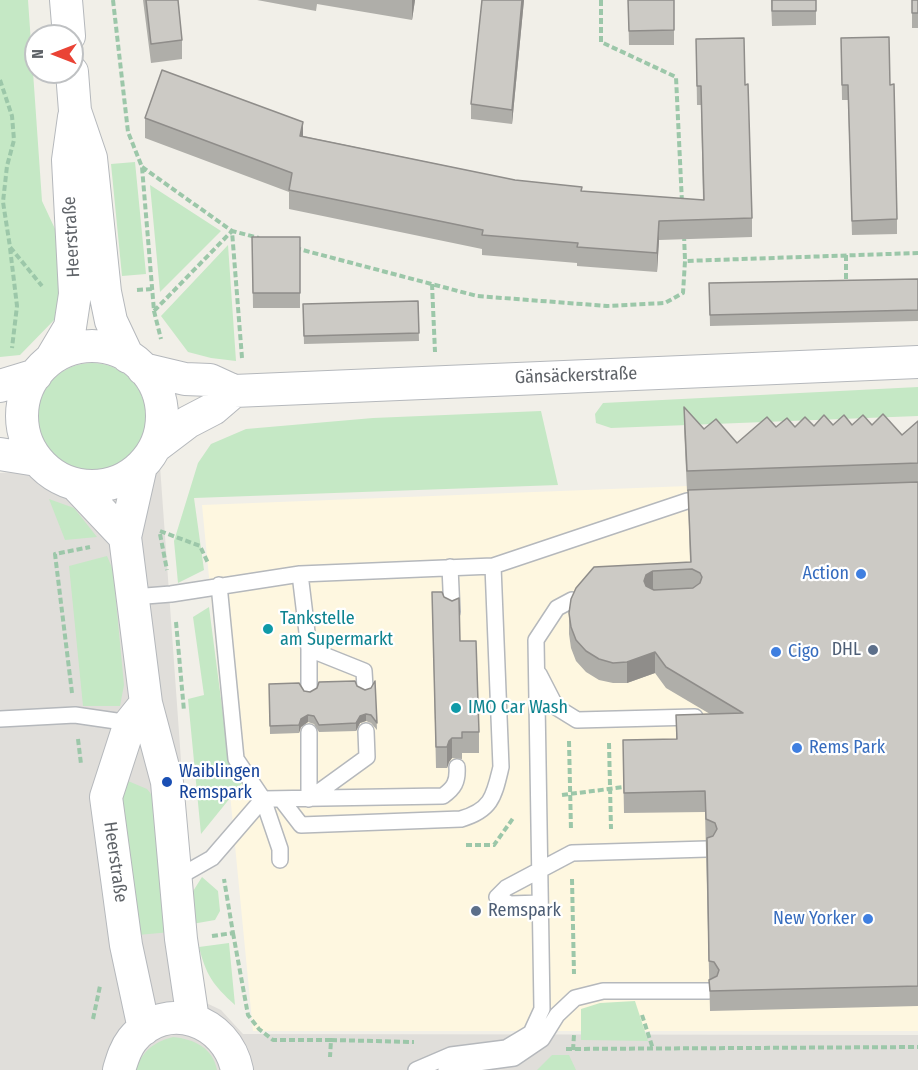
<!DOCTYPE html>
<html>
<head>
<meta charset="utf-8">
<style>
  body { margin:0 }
  #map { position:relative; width:918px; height:1070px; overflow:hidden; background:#f1efe8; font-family:"Fira Sans Condensed",sans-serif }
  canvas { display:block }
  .north { position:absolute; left:24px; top:24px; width:60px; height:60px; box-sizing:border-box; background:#fff; border:2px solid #bfc1c3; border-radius:50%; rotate:270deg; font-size:16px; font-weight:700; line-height:24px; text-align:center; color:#5f6368 }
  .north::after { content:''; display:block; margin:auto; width:21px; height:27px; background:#ea4335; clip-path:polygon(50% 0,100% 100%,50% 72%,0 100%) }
</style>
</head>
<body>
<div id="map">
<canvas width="918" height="1070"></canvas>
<div class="north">N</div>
</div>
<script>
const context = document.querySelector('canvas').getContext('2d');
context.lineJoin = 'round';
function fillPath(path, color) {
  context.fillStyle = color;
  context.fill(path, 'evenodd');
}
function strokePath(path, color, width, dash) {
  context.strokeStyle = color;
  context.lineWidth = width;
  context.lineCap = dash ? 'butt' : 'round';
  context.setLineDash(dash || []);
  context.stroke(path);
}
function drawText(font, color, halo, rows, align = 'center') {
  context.font = font + ' "Fira Sans Condensed",sans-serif';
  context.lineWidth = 4.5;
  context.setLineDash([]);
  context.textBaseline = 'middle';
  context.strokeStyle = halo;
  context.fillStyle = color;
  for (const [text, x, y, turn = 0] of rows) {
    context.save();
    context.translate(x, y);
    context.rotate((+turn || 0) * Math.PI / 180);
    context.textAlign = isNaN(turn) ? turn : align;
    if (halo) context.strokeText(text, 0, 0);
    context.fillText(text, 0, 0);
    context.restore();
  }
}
const commercial = new Path2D(`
  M 918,477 L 918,1031 L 253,1031 L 202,505 Z`);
const industrial = new Path2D(`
  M 118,465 L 160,466 L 198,999 L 221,1010 L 243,1034 L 918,1035 L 918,1070 L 0,1070 L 0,473 Z`);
const green = new Path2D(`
  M 0,0 L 28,0 L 42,201 L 56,231 L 61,301 L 59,315 L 20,355 L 0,357 Z
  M 135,162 L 146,274 L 122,276 L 111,164 Z
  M 150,185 L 221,231 L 160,292 Z
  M 228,245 L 236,361 L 211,358 L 188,352 L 161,316 Z
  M38 417a54 54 0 1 1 108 0a54 54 0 1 1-108 0Z
  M 918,387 L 918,416 L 611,428 L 596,423 L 595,414 L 603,403 Z
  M 541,411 L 558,485 L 194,498 L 204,570 L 178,583 L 174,541 L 198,463 L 211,444 L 246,429 L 373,418 Z
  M 49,499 L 74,508 L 97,537 L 65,540 Z
  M 107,556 L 113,570 L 124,685 L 120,706 L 83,706 L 69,566 Z
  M 209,607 L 229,761 L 243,782 L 201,834 L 188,699 L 204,695 L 193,617 Z
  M 128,781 L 147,789 L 163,809 L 171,932 L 138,935 L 121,800 Z
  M 202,877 L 218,891 L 220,911 L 215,920 L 192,924 L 190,896 Z
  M 229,943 L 235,1005 C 213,985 206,975 199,947 Z
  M 635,1001 L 648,1041 L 581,1040 L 581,1009 L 600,1003 Z
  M 173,1037 C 194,1039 213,1048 217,1070 L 136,1070 C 142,1051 154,1042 173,1037 Z
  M 552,1055 L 569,1055 L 576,1070 L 537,1070 Z`);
const path = new Path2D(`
  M 113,0 L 128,132 L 142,167 L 154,311 L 161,339
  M 601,0 L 601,42 L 676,77 L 682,203
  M 0,80 L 12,116 L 14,140 L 7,166 L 3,202 L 10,247 L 42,286
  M 142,167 L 232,231 L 154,311
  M 684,235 L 685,260
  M 10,248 L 17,306 L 12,348
  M 295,248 L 477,296 L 607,306 L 665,303 L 683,293 L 685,261 L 918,253
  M 846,255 L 846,285
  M 432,284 L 435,352
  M 137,290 L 152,289
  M 242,358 L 232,231 L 259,238
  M 160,531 L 200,546 L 208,563
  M 160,534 L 167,570
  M 176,622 L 184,711
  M 72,693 L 55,554 L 90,547
  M 78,739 L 81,764
  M 569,741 L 571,830
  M 609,743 L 611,829
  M 562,795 L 624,787
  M 466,845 L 494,845 L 514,817
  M 572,879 L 574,974
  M 233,933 L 248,1015 L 259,1029 L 273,1040 L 331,1040 L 330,1057
  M 212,936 L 233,933 L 224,879
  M 642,1015 L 653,1049
  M 93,1019 L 100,986
  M 331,1040 L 414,1042
  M 566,1049 L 918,1047
  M 573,1050 L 574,1035`);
const service = new Path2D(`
  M 450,567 L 452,612
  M 300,574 L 309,649 L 309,690
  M 219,585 L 236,759 L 263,799 L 280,849 L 280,860
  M 133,597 L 171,594 L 300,574 L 493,566 L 687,501 L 708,500
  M 309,649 L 364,671 L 365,688
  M 539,674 L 556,707 L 577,720 L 695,717
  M 0,719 L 75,715 L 130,723
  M 309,732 L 309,799
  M 281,799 L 301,825 L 461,819 C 492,810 494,796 501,767 L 493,566
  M 309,799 L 367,757 L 366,731
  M 175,879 L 212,858 L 263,799 L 443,796 C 454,788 458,782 457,767
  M 540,903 L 510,904 L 497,897 L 506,888 L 572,853 L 707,849
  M 416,1070 L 451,1055 L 506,1048 L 531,1033 L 542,1009 L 536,640 L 557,608 L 572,600
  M 446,1070 L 456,1066 L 514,1058 L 542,1039 L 557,1015 L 575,998 L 603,991 L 709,991`);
const minor = new Path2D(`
  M 66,0 L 69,36
  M 72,72 L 75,111 L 91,158 L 105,292 L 111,321 L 128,357
  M22 416a70 70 0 1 1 140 0a70 70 0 1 1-140 0Z
  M 51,359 L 70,327 L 75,294 L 68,160 L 74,117
  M 143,369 L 185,379 L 210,380 L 234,391 L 918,362
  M 0,386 L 36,375
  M 155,447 L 188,422 L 213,409 L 234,391
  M 0,454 L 37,460
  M 141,466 L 125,537 L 146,703 L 167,782 L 181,939 L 193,1020
  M 76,485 L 125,537
  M 144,1029 L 126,945 L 106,797 L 130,723 L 146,703
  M 119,1070 C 122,1060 125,1049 132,1040 C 166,998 227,1020 237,1070`);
const wall = new Path2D(`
  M 143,0 L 178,0 L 182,40 L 182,59 L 151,63 Z
  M 257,0 L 415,0 L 412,20 L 317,4 L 316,11 Z
  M 482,0 L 524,0 L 512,124 L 471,119 L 471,104 Z
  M 628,0 L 674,0 L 674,45 L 629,45 Z
  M 771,0 L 816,0 L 816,25 L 772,26 Z
  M 912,0 L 918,0 L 918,28 L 912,28 Z
  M 841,38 L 890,85 L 897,219 L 897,234 L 852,235 L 848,100 L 842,100 Z
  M 696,39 L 745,85 L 752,218 L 752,237 L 659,240 L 657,272 L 577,266 L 577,263 L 482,255 L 482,249 L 289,209 L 289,192 L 145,138 L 145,118 L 303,136 L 515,180 L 582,191 L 703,200 L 701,105 L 697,105 Z
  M 252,237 L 300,237 L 300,308 L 253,308 Z
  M 918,279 L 918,321 L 710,326 L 709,283 Z
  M 418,301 L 419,341 L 304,344 L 303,304 Z
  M 684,407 L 704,429 L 737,443 L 776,427 L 872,425 L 902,435 L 918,421 L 918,1006 L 710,1011 L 705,812 L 624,813 L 623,761 L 676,739 L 676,715 L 710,714 L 666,688 L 655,673 L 627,683 L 613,683 L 599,680 L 586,672 L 576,661 L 571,648 L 569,634 L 569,613 L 576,588 L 690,562 L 688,491 L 687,491 L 684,428 Z
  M 432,592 L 460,641 L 479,732 L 479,753 L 462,753 L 462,759 L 452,758 L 449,762 L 447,768 L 436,768 Z
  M 375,681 L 377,730 L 371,723 L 366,721 L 360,723 L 356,731 L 319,732 L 314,724 L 308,722 L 301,727 L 299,733 L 270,734 L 269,684 L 310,692 L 357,686 L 365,690 L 371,688 Z`);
const shadedWall = new Path2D(`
  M 412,0 L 415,0 L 412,20 Z
  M 522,0 L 524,0 L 512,124 L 512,110 Z
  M 303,122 L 303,142 L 300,136 Z
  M 659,221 L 659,240 L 657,272 L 657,253 Z
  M 653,571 L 653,591 L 646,596 L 644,581 L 646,575 Z
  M 655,652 L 655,673 L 627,683 L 627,662 Z
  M 366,714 L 366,721 L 360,723 L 356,731 L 356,723 L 360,716 Z
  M 308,715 L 308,722 L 301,727 L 299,733 L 299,725 L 301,719 Z
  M 452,738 L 452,758 L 449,762 L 447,768 L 447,747 L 449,741 Z`);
const building = new Path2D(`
  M 146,0 L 178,0 L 182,40 L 151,44 Z
  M 482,0 L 522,0 L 512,110 L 471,104 Z
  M 628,0 L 674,0 L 674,30 L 629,31 Z
  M 772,0 L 816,0 L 816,11 L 772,11 Z
  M 912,0 L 918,0 L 918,13 L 912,13 Z
  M 889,37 L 890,85 L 894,84 L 897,219 L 852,221 L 848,85 L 842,85 L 841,38 Z
  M 744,38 L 745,85 L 748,84 L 752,218 L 659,221 L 657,253 L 577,247 L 578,243 L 482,235 L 483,230 L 289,190 L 292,173 L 145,118 L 162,70 L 303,122 L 300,136 L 515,180 L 582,187 L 581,191 L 704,200 L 701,86 L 697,86 L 696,39 Z
  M 252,237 L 300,237 L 300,293 L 253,293 Z
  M 918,279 L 918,310 L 710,315 L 709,283 Z
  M 418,301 L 419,333 L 304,336 L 303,304 Z
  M 684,407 L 704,429 L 716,419 L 737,443 L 767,417 L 776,427 L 787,418 L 795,427 L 805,417 L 814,426 L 824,415 L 833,425 L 844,415 L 852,425 L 863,415 L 872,425 L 883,414 L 902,435 L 918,421 L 918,463 L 687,471 Z
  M 918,482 L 918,986 L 710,991 L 709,980 L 717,976 L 719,970 L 714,962 L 709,961 L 707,838 L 713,836 L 717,829 L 715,823 L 706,819 L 705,791 L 624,793 L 623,740 L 677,739 L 676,715 L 743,713 L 666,667 L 655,652 L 627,662 L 613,663 L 599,659 L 586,651 L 576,640 L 571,627 L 569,613 L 571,599 L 576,588 L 594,567 L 691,562 L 688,490 ZM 692,569 L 700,573 L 702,577 L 700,583 L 693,588 L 654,590 L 646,586 L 644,581 L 646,575 L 653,571 Z
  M 432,592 L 442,592 L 444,597 L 452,601 L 459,598 L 460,641 L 476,641 L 479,732 L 462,732 L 462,738 L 452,738 L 449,741 L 447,747 L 436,747 Z
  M 355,681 L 357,686 L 365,690 L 371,688 L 375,681 L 377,723 L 371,715 L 366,714 L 360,716 L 356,723 L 319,725 L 314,716 L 308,715 L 301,719 L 299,725 L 270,726 L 269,684 L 299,683 L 304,691 L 310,692 L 317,688 L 319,682 Z`);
const markers = [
  [861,574,6,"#3f7fe0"],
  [268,629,6,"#0f9aa8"],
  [873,650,6,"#5c6f8a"],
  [776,652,6,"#3f7fe0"],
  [456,708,6,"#0f9aa8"],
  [797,748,6,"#3f7fe0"],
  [167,782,6,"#1a4fb4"],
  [476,911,6,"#5c6f8a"],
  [868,919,6,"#3f7fe0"]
];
const streetNames = [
  ["Heerstraße",72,237,-93],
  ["Gänsäckerstraße",576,376,-2],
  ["Heerstraße",115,862,82]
];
const shopNames = [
  ["Action",849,574],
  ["Cigo",788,652,"left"],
  ["Rems Park",809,748,"left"],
  ["New Yorker",856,919]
];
const cultureNames = [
  ["Tankstelle",280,619],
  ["am Supermarkt",280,640],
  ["IMO Car Wash",468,708]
];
const serviceNames = [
  ["DHL",861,650],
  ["Remspark",488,911,"left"]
];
const transitNames = [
  ["Waiblingen",179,772],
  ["Remspark",179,793]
];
fillPath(commercial, '#fef7e0');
fillPath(industrial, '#e0deda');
fillPath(green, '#c5e8c5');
strokePath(service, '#b5b8bc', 18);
strokePath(minor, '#b5b8bc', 34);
strokePath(path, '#9cc7a9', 4, [6, 3]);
strokePath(service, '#fff', 15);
strokePath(minor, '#fff', 32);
fillPath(wall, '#afaea9');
fillPath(shadedWall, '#8f8d8a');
fillPath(building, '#cccac5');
strokePath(building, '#8f8d8a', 1.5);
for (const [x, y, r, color] of markers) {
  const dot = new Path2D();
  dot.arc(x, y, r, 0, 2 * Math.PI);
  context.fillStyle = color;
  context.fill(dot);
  strokePath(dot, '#fff', 2);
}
drawText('18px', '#5f6368', '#fff', streetNames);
drawText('18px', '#366cbe', '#fff', shopNames, 'right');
drawText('18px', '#0d838f', '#fff', cultureNames, 'left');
drawText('18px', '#4e5e75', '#fff', serviceNames, 'right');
drawText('18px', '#164399', '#fff', transitNames, 'left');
</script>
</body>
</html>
